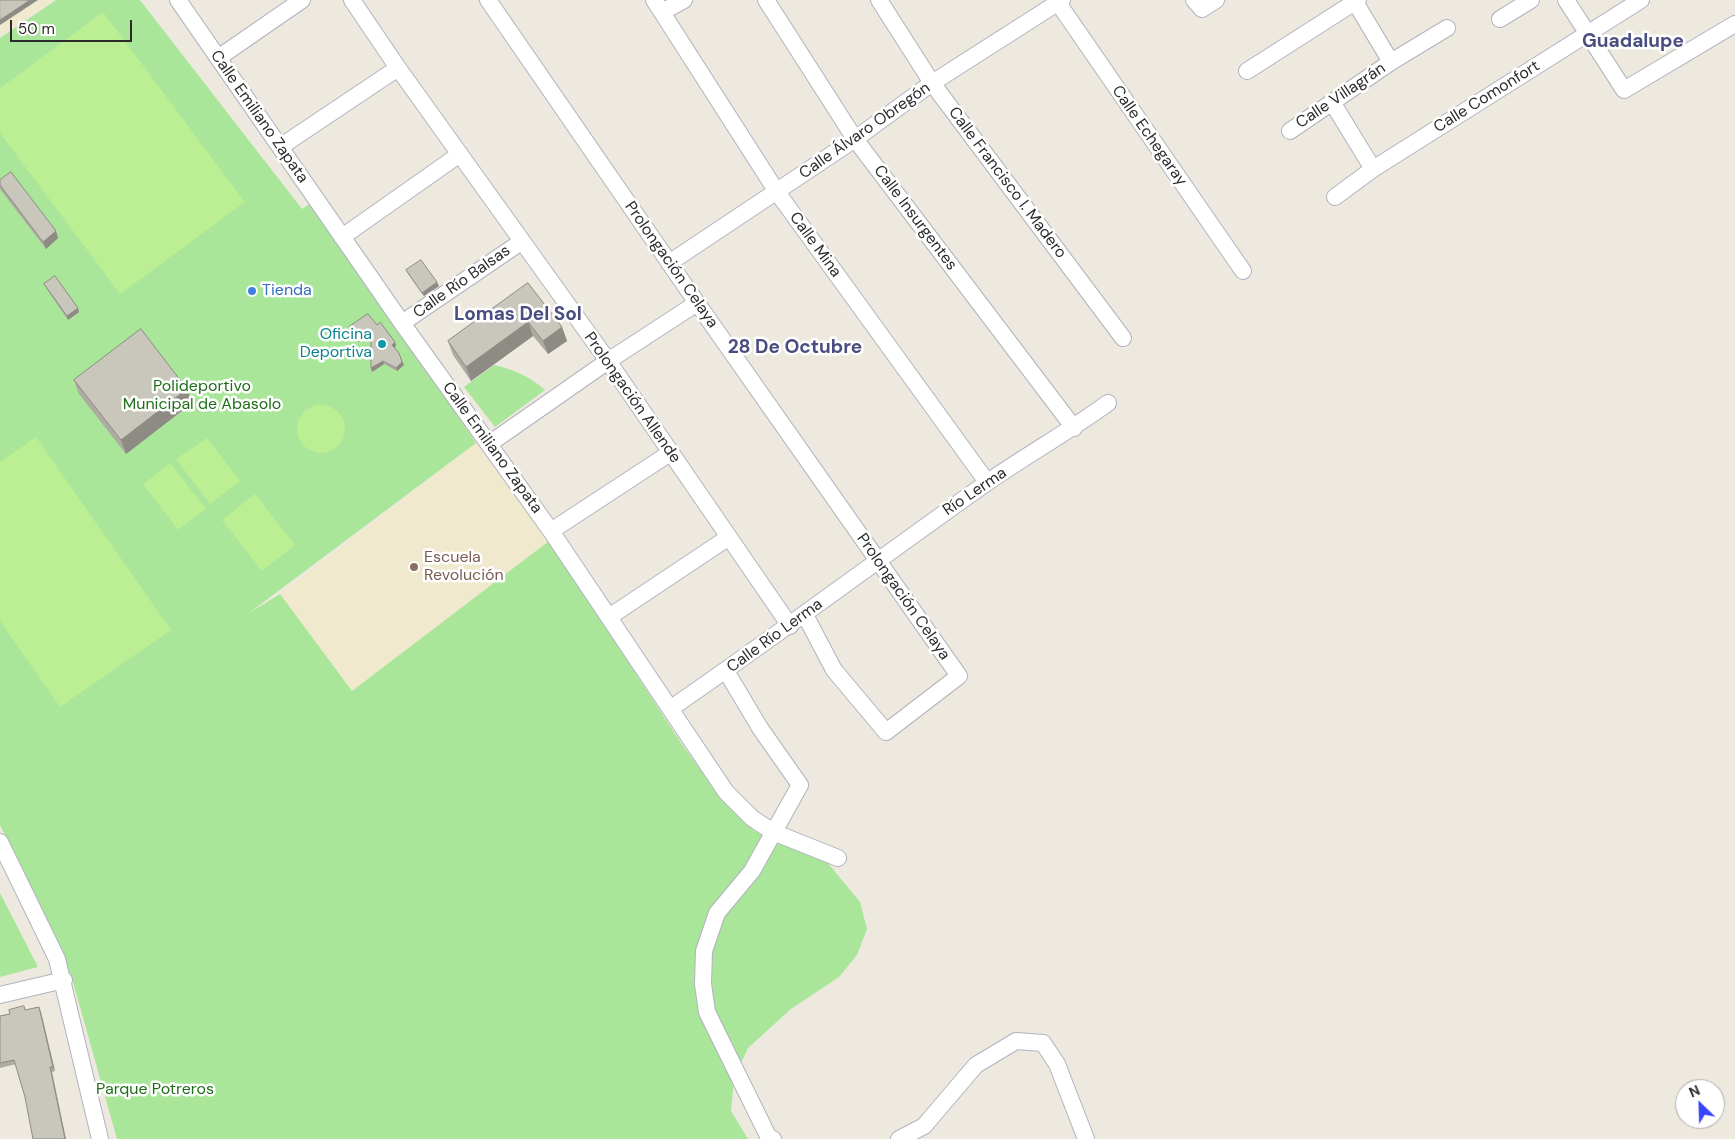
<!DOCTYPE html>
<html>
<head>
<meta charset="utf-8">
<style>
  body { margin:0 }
  #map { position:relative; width:1735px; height:1139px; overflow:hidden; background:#eee9de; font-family:"DM Sans",sans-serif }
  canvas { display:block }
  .north { position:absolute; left:1675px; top:1079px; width:50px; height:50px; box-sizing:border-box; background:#fff; border:1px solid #ababab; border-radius:50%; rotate:336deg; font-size:14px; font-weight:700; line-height:20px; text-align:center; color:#2c2c2c }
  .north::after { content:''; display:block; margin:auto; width:18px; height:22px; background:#3a45ff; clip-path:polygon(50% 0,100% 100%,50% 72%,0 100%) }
  .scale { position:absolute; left:10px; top:20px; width:122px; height:22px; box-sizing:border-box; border:2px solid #2c2c2c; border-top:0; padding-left:6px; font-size:15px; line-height:18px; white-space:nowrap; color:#2c2c2c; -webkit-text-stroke:4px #fff; paint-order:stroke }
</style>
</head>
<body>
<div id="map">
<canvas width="1735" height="1139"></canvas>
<div class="north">N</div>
<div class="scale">50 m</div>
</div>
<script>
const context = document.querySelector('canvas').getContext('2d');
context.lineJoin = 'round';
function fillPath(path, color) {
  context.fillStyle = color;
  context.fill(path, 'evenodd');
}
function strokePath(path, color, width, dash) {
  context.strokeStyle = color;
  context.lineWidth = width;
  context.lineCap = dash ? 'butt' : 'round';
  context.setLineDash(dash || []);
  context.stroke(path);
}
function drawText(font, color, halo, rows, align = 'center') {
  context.font = font + ' "DM Sans",sans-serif';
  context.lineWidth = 5;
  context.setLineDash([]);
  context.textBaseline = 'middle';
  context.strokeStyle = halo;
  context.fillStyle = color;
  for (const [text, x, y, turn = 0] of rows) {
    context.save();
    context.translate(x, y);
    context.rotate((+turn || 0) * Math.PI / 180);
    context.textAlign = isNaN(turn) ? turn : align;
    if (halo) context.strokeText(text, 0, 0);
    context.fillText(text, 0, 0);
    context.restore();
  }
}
const education = new Path2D(`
  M 0,0 L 54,0 L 0,36 Z
  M 476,443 L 549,541 L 352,691 L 280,594 Z`);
const green = new Path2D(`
  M 56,0 L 140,0 L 302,209 L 311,203 L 392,317 L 476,443 L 249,613 L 280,594 L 352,691 L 549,541 L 681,743 L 722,799 L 754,831 L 827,862 L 860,902 L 867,929 L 857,955 L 839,977 L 791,1009 L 748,1048 L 734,1079 L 731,1111 L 748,1139 L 117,1139 L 71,975 L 0,825 L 0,38 Z
  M 494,365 C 515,370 529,376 545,390 L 495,427 L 464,387 Z
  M 0,893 L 38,967 L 0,977 Z`);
const pitch = new Path2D(`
  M 103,12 L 245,202 L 120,294 L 0,133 L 0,88 Z
  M297 429a24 24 0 1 1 48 0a24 24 0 1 1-48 0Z
  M 36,437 L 171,630 L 60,707 L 0,621 L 0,462 Z
  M 207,438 L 240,481 L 210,504 L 176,459 Z
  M 170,463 L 206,509 L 178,530 L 143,484 Z
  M 255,494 L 295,545 L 262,571 L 222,520 Z`);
const minor = new Path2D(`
  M 178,0 L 402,323 L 551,531 L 726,792 L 752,818 L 773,832 L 838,858
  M 352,0 L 398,68 L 608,361 L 790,626
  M 488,0 L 697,303 L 959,676 L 886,732 L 834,670 L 805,615
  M 654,0 L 777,192 L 987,482
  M 766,0 L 855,139 L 1074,428
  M 879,0 L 932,83 L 1123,338
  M 1056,0 L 1243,271
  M 1194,0 L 1202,9 L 1216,0
  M 1566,0 L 1624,90 L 1735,24
  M 1355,2 L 1391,62
  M 662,12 L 684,0
  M 1500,19 L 1531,0
  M 218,58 L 302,0
  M 1247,71 L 1358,0
  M 1332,102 L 1373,169
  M 1290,131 L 1391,62 L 1447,28
  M 280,147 L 398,68
  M 1335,197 L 1373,169 L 1641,0
  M 342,237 L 460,154
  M 669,263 L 855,139 L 932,83 L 1062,0
  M 402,323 L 521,242
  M 489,444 L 608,361 L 697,303
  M 551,531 L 670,453
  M 609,617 L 729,537
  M 726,671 L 760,728 L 800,785 L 752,871 L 717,913 L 704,951 L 703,984 L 707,1012 L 769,1138 L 773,1139
  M 670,709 C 776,636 879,559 985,484 C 1025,456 1068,432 1108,403
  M 0,842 L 57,959 L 100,1139
  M 0,995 L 64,980
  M 899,1139 L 924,1126 L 976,1065 L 1016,1041 L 1043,1043 L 1057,1064 L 1086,1139`);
const wall = new Path2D(`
  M 0,180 L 56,231 L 58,238 L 46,249 L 0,189 Z
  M 406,270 L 439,286 L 424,296 L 408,274 Z
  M 528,283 L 562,327 L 567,341 L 548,354 L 533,336 L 471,381 L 453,355 L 448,341 Z
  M 44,284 L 79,312 L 68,320 L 46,288 Z
  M 377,325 L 395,342 L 396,346 L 394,347 L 399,353 L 404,365 L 397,371 L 384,364 L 372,372 L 371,334 L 358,342 L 352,336 L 349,327 Z
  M 74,380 L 187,389 L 192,403 L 126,454 L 79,394 Z
  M 39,1007 L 55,1071 L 52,1072 L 25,1097 L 16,1064 L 0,1068 L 0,1016 Z`);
const shadedWall = new Path2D(`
  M 30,0 L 38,0 L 0,25 L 0,20 Z
  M 56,231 L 58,238 L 46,249 L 43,242 Z
  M 437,282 L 439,286 L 424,296 L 422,293 Z
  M 78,308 L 79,312 L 68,320 L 67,316 Z
  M 528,322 L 533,336 L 471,381 L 466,367 Z
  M 562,327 L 567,341 L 548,354 L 543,341 Z
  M 371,330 L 372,333 L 358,342 L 357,339 Z
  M 395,342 L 396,346 L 393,349 L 392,345 Z
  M 383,361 L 384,364 L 372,372 L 371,368 Z
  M 402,362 L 404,365 L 397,371 L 396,368 Z
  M 187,389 L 192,403 L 126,454 L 121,440 Z
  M 39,1007 L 41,1012 L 55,1071 L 53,1067 Z
  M 50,1067 L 52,1072 L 66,1139 L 65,1139 Z`);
const building = new Path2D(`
  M 0,0 L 30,0 L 0,20 Z
  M 11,172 L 56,231 L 43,242 L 0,185 L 0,180 Z
  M 421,260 L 437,282 L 422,293 L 406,270 Z
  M 55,276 L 78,308 L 67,316 L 44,284 Z
  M 528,283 L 562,327 L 543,341 L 528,322 L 466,367 L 448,341 Z
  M 368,314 L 377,325 L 380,322 L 395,342 L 392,345 L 399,353 L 402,362 L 396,368 L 383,361 L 371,368 L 371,330 L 357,339 L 350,333 L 349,327 Z
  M 141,329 L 187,389 L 121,440 L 74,380 Z
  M 24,1006 L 25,1010 L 39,1007 L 53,1067 L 50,1067 L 65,1139 L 33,1139 L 25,1097 L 14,1060 L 0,1063 L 0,1016 L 10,1014 L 9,1010 Z`);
const markers = [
  [252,291,5,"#3f7fe0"],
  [382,344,5,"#0f9aa8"],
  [414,567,5,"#8d6e63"]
];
const streetNames = [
  ["Calle Villagrán",1341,96,-34],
  ["Calle Comonfort",1487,97,-32],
  ["Calle Emiliano Zapata",259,117,55],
  ["Calle Álvaro Obregón",865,131,-35],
  ["Calle Echegaray",1149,136,55],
  ["Calle Francisco I. Madero",1007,183,53],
  ["Calle Insurgentes",915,218,53],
  ["Calle Mina",815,245,54],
  ["Prolongación Celaya",671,265,55],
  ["Calle Río Balsas",462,282,-35],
  ["Prolongación Allende",632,398,55],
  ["Calle Emiliano Zapata",492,448,54],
  ["Río Lerma",975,492,-34],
  ["Prolongación Celaya",903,597,55],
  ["Calle Río Lerma",775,636,-36]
];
const shopNames = [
  ["Tienda",262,291]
];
const cultureNames = [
  ["Oficina",372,335],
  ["Deportiva",372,353]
];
const parkNames = [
  ["Polideportivo",202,387],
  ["Municipal de Abasolo",202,405],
  ["Parque Potreros",155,1090]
];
const educationNames = [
  ["Escuela",424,558],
  ["Revolución",424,576]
];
const quarterNames = [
  ["Guadalupe",1633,42],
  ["Lomas Del Sol",518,315],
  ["28 De Octubre",795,348]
];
fillPath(education, '#f0e9cd');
fillPath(green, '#a9e699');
fillPath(pitch, '#bcee94');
strokePath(minor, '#b2b2c0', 18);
strokePath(minor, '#fff', 16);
fillPath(wall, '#adaba2');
fillPath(shadedWall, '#8d8b84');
fillPath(building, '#c9c7bc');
strokePath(building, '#8d8b84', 1);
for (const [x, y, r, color] of markers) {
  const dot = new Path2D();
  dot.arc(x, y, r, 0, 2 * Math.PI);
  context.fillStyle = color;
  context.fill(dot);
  strokePath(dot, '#fff', 2);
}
drawText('16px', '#2c2c2c', '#fff', streetNames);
drawText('16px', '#366cbe', '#fff', shopNames, 'left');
drawText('16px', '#0d838f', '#fff', cultureNames, 'right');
drawText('16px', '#1f6d18', '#fff', parkNames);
drawText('16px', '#785e54', '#fff', educationNames, 'left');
drawText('bold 19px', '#4a4d7f', '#fff', quarterNames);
</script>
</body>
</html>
